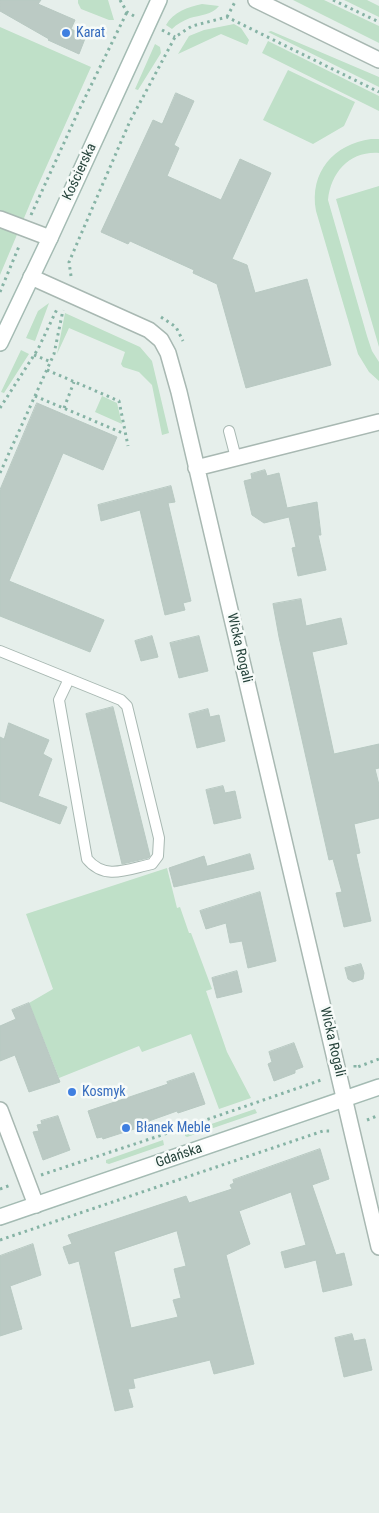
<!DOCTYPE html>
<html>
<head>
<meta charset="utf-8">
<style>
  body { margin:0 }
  canvas { display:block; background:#e6efeb }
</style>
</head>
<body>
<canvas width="379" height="1513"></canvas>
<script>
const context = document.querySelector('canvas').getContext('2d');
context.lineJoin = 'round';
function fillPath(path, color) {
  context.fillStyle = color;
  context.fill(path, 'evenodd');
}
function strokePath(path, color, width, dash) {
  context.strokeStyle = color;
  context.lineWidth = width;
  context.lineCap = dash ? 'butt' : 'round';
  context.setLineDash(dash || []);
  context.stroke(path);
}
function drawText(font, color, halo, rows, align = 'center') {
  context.font = font + ' "Roboto Condensed",sans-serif';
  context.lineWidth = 5;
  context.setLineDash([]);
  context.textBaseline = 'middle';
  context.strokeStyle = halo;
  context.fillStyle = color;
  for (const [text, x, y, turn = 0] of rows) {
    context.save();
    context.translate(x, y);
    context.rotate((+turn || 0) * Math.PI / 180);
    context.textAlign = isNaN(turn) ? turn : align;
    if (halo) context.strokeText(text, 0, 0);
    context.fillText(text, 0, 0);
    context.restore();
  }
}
const green = new Path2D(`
  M 78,0 L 108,0 L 114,20 L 109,20 L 81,9 L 78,3 Z
  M 293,0 L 324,0 L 379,26 L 379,43 Z
  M 344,0 L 367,0 L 379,6 L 379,17 Z
  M 202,4 L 219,6 C 212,15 200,15 190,18 C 183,21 177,24 172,29 L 166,25 C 173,12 188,7 202,4 Z
  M 234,24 L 241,28 L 249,40 L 247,45 L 221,34 L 178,54 L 189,36 L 204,30 Z
  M 0,27 L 91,67 L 35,192 L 0,275 Z
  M 271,31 L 379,77 L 379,87 L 268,32 Z
  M 268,41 L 379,96 L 379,111 L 262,53 Z
  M 155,44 L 160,47 L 161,53 L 138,90 L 135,89 Z
  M 288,70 L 355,102 L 344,126 L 313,144 L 263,120 Z
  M 371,139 L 379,139 L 379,153 C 350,151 331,172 328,200 L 367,336 L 372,351 L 379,362 L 379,381 L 369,372 L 358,354 L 316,211 C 309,172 334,144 371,139 Z
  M 379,186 L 379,347 L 336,199 Z
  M 49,303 L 35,341 L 26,338 L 38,311 Z
  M 65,313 L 140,347 L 152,361 L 169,433 L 162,435 L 152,385 L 139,372 L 123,367 L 121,364 L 125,352 L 69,328 L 57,354 Z
  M 21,350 L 29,354 L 4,393 L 1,392 Z
  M 102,396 L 117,403 L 122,424 L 95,412 Z
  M 167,868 L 177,908 L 180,907 L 189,933 L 191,933 L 212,989 L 206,991 L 227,1052 L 251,1098 L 219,1109 L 191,1034 L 142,1052 L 139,1046 L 59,1078 L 29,1003 L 53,989 L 26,914 Z
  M 255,1109 L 257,1113 L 187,1137 L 185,1136 L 185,1133 Z
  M 163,1140 L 164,1145 L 109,1164 L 106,1163 L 106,1160 Z`);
const building = new Path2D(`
  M 0,0 L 41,0 L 38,4 L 75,20 L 71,29 L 86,36 L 79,54 L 48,40 L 49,39 L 0,11 Z
  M 176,93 L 194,101 L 174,145 L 179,148 L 167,176 L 221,200 L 240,159 L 271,173 L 232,259 L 247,265 L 255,293 L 307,279 L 331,365 L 246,388 L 217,284 L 193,273 L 194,270 L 130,241 L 128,244 L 101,232 L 153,120 L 162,124 Z
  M 37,403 L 117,437 L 103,470 L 63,453 L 9,581 L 104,620 L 90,652 L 0,616 L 0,490 Z
  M 265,470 L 267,476 L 279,473 L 287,508 L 317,502 L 321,535 L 318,535 L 326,570 L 298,576 L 292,548 L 296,547 L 289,517 L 264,523 L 252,515 L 244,481 L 252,479 L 251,474 Z
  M 171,486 L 175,502 L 168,503 L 191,601 L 183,603 L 185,610 L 165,615 L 140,510 L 101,521 L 98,505 Z
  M 301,599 L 306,626 L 341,618 L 347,644 L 312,652 L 334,754 L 379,744 L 379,768 L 375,769 L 379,785 L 379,818 L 354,824 L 360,853 L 356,854 L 371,921 L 344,927 L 336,893 L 342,892 L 333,859 L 329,860 L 279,637 L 273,604 Z
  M 152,636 L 158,657 L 141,661 L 135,641 Z
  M 199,636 L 208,671 L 179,678 L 170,643 Z
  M 113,707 L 150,856 L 148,858 L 122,864 L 86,714 Z
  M 208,709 L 210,717 L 219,715 L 225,741 L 197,748 L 189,714 Z
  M 9,723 L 49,740 L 43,754 L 52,759 L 38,796 L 67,807 L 60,824 L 0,801 L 0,737 L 4,739 Z
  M 223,786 L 225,793 L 235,791 L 241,818 L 214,824 L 206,790 Z
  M 250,854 L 254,869 L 174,887 L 169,868 L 204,856 L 207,866 Z
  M 260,892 L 276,961 L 248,968 L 242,941 L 230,943 L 226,923 L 206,929 L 200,911 Z
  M 361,964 L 364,973 L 363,979 L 353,982 L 348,979 L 345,968 Z
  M 237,971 L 242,992 L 217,998 L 212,978 Z
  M 29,1003 L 60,1082 L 29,1092 L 15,1055 L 0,1061 L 0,1026 L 16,1019 L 12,1010 Z
  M 294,1043 L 303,1067 L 295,1070 L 295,1073 L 274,1081 L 268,1064 L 272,1062 L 269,1052 Z
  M 194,1073 L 205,1104 L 178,1113 L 177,1111 L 149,1121 L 150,1124 L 103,1139 L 102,1137 L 97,1138 L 88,1111 L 168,1084 L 167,1082 Z
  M 58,1116 L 70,1150 L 43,1160 L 33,1132 L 39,1131 L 37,1125 L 42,1124 L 41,1121 Z
  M 320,1149 L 329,1179 L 312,1185 L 336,1255 L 344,1253 L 352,1285 L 323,1292 L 316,1260 L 285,1268 L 281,1252 L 306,1245 L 291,1192 L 239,1211 L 250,1244 L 226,1255 L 254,1364 L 214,1374 L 210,1360 L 133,1379 L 135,1388 L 128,1389 L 133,1407 L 115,1411 L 79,1261 L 69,1264 L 63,1247 L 72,1244 L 68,1235 L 186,1196 L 189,1203 L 232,1189 L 230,1185 L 234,1183 L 233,1180 ZM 177,1231 L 186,1266 L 174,1269 L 181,1298 L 173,1300 L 178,1317 L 131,1328 L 114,1252 Z
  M 33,1244 L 41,1275 L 10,1286 L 22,1329 L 0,1336 L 0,1256 Z
  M 352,1334 L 354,1341 L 365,1339 L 372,1370 L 344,1377 L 335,1338 Z`);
const path = new Path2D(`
  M 120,0 L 127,12 L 134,16
  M 333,0 L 379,22
  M 227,17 L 236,0
  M 162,30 L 175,37
  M 31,215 L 79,110 L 127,12
  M 71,276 L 69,262 L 130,121 L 143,97 L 175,37 L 192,26 L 227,17 L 379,92
  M 0,292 L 20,244
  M 161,317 L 176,327 L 183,341
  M 34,355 L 51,362
  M 47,370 L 119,401 L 128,446
  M 35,396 L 125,434
  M 0,408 L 38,349 L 58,307
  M 64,408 L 74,382
  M 0,473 L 54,354 L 63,310
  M 355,1065 L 355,1068 L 379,1059
  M 367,1120 L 379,1115
  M 41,1175 L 174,1131 L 324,1079
  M 0,1189 L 11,1185
  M 0,1240 L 323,1131 L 331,1131`);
const service = new Path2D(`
  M 229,431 L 236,458
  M 0,651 L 121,700 L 127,706 L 159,838 L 158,856 L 152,864 C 128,869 105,881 87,859 L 59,700 L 69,679`);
const minor = new Path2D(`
  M 0,219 L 50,238
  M 31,277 L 149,330 L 161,340 L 168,353 L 179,392 L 379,1247
  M 196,468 L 379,422
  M 0,1110 L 36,1205`);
const tertiary = new Path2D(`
  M 256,0 L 379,60`);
const secondary = new Path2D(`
  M 0,343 L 50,238 L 159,0
  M 0,1217 L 379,1087`);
const markers = [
  [66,33,5,"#3f7fe0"],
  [72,1092,5,"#3f7fe0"],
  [126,1128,5,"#3f7fe0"]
];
const shopNames = [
  ["Karat",76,33],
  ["Kosmyk",82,1092],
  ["Błanek Meble",136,1128]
];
const streetNames = [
  ["Kościerska",80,172,-65],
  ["Wicka Rogali",239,648,77],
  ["Wicka Rogali",332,1042,77],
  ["Gdańska",179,1156,-19]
];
fillPath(green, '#bfe0c8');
fillPath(building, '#bbcac4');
strokePath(building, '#b8c9c2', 1);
strokePath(service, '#a8b8b2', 12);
strokePath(minor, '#a8b8b2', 18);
strokePath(tertiary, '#a8b8b2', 18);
strokePath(secondary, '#a4bbb3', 18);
strokePath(path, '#86b3a5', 3, [2.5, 4]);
strokePath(service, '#fff', 10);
strokePath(minor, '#fff', 15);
strokePath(tertiary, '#fff', 15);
strokePath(secondary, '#fff', 15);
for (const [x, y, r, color] of markers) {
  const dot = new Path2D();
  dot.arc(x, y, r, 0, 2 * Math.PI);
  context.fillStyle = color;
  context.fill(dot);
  strokePath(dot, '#f7fbf9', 2);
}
drawText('14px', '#366cbe', '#f7fbf9', shopNames, 'left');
drawText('14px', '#24423a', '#f7fbf9', streetNames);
</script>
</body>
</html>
